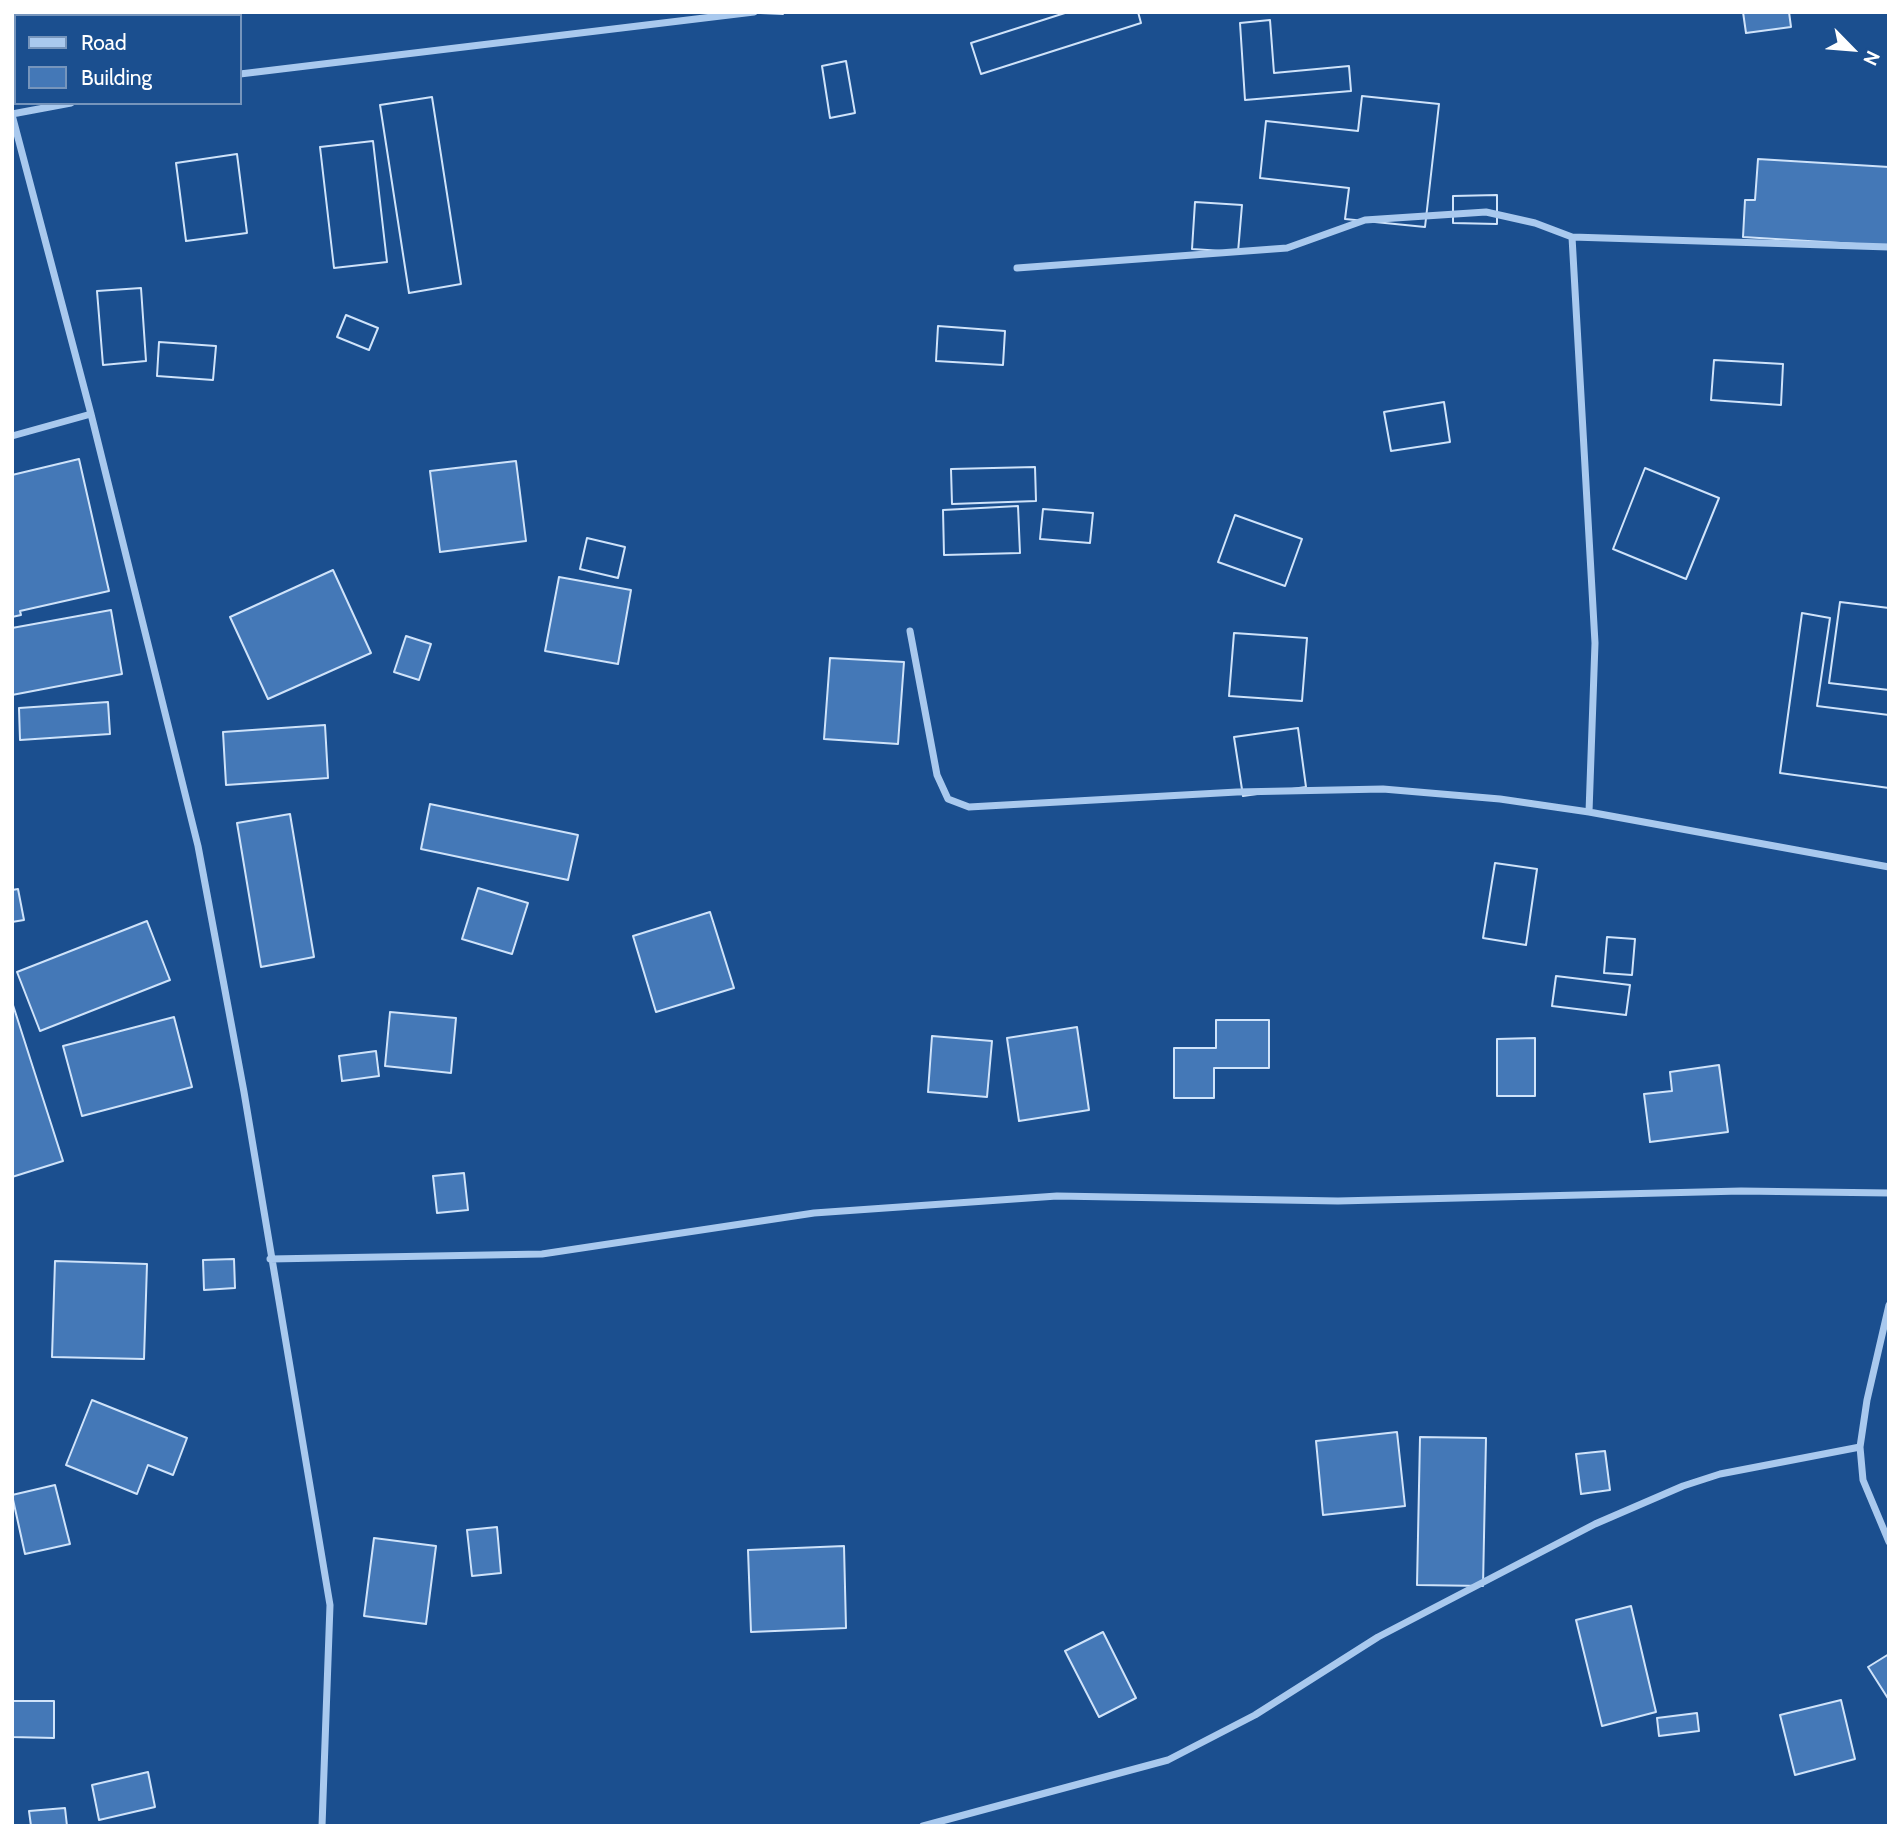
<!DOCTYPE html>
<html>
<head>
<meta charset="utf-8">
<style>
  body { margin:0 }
  #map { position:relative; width:1901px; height:1838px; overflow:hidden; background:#1b4f8f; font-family:Cabin,sans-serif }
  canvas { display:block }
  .frame { position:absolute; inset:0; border:14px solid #fff; pointer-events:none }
  .legend { position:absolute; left:14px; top:14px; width:228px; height:91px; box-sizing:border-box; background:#1b4f8f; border:2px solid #7695bc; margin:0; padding:9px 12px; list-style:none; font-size:21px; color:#fff }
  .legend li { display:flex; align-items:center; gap:14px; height:35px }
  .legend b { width:35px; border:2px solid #7695bc }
  .north { position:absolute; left:1817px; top:14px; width:70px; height:70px; -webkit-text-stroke:5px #1b4f8f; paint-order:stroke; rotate:115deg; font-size:19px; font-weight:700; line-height:28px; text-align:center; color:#fff }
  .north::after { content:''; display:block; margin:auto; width:24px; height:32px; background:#fff; clip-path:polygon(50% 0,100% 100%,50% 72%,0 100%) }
</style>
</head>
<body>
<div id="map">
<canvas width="1901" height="1838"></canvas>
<div class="frame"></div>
<ul class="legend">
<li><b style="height:9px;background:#a9c9ee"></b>Road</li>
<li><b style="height:19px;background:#4478b7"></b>Building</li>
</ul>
<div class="north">N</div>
</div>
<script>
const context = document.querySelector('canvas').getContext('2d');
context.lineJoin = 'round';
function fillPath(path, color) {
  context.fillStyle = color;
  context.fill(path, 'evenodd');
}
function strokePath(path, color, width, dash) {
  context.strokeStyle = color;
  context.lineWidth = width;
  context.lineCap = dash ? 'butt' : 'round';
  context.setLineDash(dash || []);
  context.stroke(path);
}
const building = new Path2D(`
  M 738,12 L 783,12 L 783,14 Z
  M 738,12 L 783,12 L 783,14 Z
  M 1068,12 L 1138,12 L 1141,23 L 981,74 L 971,43 Z
  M 1068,12 L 1138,12 L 1141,23 L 981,74 L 971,43 Z
  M 1743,12 L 1789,12 L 1791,27 L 1746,33 Z
  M 1270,20 L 1274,73 L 1349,66 L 1351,91 L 1245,100 L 1240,23 Z
  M 1270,20 L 1274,73 L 1349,66 L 1351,91 L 1245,100 L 1240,23 Z
  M 846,61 L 855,113 L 830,118 L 822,66 Z
  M 846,61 L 855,113 L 830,118 L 822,66 Z
  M 1362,96 L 1439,104 L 1425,227 L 1345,219 L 1349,188 L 1260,178 L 1266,121 L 1358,131 Z
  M 1362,96 L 1439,104 L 1425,227 L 1345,219 L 1349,188 L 1260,178 L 1266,121 L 1358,131 Z
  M 432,97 L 461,284 L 409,293 L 380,105 Z
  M 432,97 L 461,284 L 409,293 L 380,105 Z
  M 373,141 L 387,262 L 334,268 L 320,147 Z
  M 373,141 L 387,262 L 334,268 L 320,147 Z
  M 237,154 L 247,233 L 186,241 L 176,163 Z
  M 237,154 L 247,233 L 186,241 L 176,163 Z
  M 1758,159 L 1889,167 L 1889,246 L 1743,237 L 1745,200 L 1755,200 Z
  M 1497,195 L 1497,224 L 1453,223 L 1453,196 Z
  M 1497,195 L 1497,224 L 1453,223 L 1453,196 Z
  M 1195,202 L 1242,205 L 1238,252 L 1192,249 Z
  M 1195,202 L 1242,205 L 1238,252 L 1192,249 Z
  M 141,288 L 146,361 L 103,365 L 97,291 Z
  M 141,288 L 146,361 L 103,365 L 97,291 Z
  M 346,315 L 378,328 L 369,350 L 337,337 Z
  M 346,315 L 378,328 L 369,350 L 337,337 Z
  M 938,326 L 1005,331 L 1003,365 L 936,361 Z
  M 938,326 L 1005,331 L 1003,365 L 936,361 Z
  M 159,342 L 216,346 L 213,380 L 157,376 Z
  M 159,342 L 216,346 L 213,380 L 157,376 Z
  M 1714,360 L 1783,364 L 1781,405 L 1711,400 Z
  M 1714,360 L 1783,364 L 1781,405 L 1711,400 Z
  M 1444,402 L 1450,442 L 1391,451 L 1384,412 Z
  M 1444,402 L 1450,442 L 1391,451 L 1384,412 Z
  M 79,459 L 109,591 L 20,611 L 21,615 L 12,617 L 12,475 Z
  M 516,461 L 526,541 L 440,552 L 430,471 Z
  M 1035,467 L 1036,501 L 952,504 L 951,469 Z
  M 1035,467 L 1036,501 L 952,504 L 951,469 Z
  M 1645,468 L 1719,498 L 1686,579 L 1613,549 Z
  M 1645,468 L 1719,498 L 1686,579 L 1613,549 Z
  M 1018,506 L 1020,553 L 944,555 L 943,510 Z
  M 1018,506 L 1020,553 L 944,555 L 943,510 Z
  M 1043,509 L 1093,513 L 1090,543 L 1040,539 Z
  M 1043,509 L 1093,513 L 1090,543 L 1040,539 Z
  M 1235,515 L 1302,539 L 1285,586 L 1218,562 Z
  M 1235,515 L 1302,539 L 1285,586 L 1218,562 Z
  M 587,538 L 625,547 L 618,578 L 580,569 Z
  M 587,538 L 625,547 L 618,578 L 580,569 Z
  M 333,570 L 371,653 L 268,699 L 230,617 Z
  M 559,577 L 631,590 L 618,664 L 545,651 Z
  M 1840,602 L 1889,608 L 1889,690 L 1829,683 Z
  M 1840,602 L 1889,608 L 1889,690 L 1829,683 Z
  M 111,610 L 122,674 L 12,695 L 12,628 Z
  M 1802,613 L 1830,618 L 1817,706 L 1889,715 L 1889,788 L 1780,773 Z
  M 1802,613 L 1830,618 L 1817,706 L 1889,715 L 1889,788 L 1780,773 Z
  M 1234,633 L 1307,638 L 1302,701 L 1229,696 Z
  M 1234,633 L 1307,638 L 1302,701 L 1229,696 Z
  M 406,636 L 431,644 L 419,680 L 394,672 Z
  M 830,658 L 904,662 L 898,744 L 824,739 Z
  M 108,702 L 110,734 L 20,740 L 19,708 Z
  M 325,725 L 328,778 L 226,785 L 223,732 Z
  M 1298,728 L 1306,787 L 1243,796 L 1234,737 Z
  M 1298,728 L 1306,787 L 1243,796 L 1234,737 Z
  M 430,804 L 578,835 L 568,880 L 421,849 Z
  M 290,814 L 314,957 L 261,967 L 237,823 Z
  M 1495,863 L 1537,869 L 1526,945 L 1483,938 Z
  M 1495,863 L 1537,869 L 1526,945 L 1483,938 Z
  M 478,888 L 528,903 L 512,954 L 462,939 Z
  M 18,889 L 24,920 L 12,922 L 12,890 Z
  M 710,912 L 734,988 L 656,1012 L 633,936 Z
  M 147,921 L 170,980 L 40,1031 L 17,972 Z
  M 1607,937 L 1635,939 L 1632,975 L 1604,973 Z
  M 1607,937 L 1635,939 L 1632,975 L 1604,973 Z
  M 1556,976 L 1630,985 L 1626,1015 L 1552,1006 Z
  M 1556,976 L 1630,985 L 1626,1015 L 1552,1006 Z
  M 12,1002 L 63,1161 L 12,1177 Z
  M 390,1012 L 456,1018 L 451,1073 L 385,1066 Z
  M 174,1017 L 192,1087 L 82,1116 L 63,1046 Z
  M 1216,1020 L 1269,1020 L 1269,1068 L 1214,1068 L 1214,1098 L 1174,1098 L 1174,1048 L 1216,1048 Z
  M 1077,1027 L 1089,1110 L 1019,1121 L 1007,1038 Z
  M 932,1036 L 992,1041 L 987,1097 L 928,1092 Z
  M 1535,1038 L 1535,1096 L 1497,1096 L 1497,1039 Z
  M 376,1051 L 379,1076 L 342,1081 L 339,1056 Z
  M 1719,1065 L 1728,1132 L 1650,1142 L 1644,1094 L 1672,1091 L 1670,1072 Z
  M 464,1173 L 468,1210 L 437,1213 L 433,1176 Z
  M 234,1259 L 235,1288 L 204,1290 L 203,1260 Z
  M 55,1261 L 147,1264 L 144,1359 L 52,1357 Z
  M 92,1400 L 187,1438 L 173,1475 L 148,1465 L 137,1494 L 66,1465 Z
  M 1397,1432 L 1405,1506 L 1323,1515 L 1316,1441 Z
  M 1420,1437 L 1486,1438 L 1483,1586 L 1417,1585 Z
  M 1605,1451 L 1610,1490 L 1581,1494 L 1576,1454 Z
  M 55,1485 L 70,1544 L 25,1554 L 12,1495 Z
  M 497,1527 L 501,1573 L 472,1576 L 467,1530 Z
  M 374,1538 L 436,1546 L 426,1624 L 364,1616 Z
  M 844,1546 L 846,1628 L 751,1632 L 748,1550 Z
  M 1631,1606 L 1656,1712 L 1602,1726 L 1576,1620 Z
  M 1103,1632 L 1136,1698 L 1099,1717 L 1065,1651 Z
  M 1889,1654 L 1889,1700 L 1868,1667 Z
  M 1841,1700 L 1855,1759 L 1795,1775 L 1780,1715 Z
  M 12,1701 L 54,1701 L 54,1738 L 12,1737 Z
  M 1697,1713 L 1699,1731 L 1659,1736 L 1657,1718 Z
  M 148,1772 L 155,1807 L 99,1820 L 92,1785 Z
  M 65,1808 L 67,1826 L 31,1826 L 29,1811 Z`);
const minor = new Path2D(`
  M 240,74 L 754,12
  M 12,114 L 71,103
  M 12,115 L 91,414 L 198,846 L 244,1092 L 330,1605 L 322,1826
  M 1572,237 L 1595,643 L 1589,812
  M 1017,268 L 1287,248 L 1365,220 L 1486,212 L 1535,223 L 1572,237 L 1889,247
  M 12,436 L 91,414
  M 910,631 L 937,775 L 948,799 L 969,807 L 1237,792 L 1383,789 L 1500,799 L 1589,812 L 1889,867
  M 270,1259 L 542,1254 L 814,1213 L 1057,1196 L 1338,1201 L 1741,1191 L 1889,1193
  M 1889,1305 L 1867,1400 L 1860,1447 L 1863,1480 L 1889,1542
  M 923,1826 L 1168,1760 L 1255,1715 L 1378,1637 L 1595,1524 L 1683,1486 L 1720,1474 L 1860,1447`);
fillPath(building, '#4478b7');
strokePath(building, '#cfe3fa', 2);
strokePath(minor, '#a9c9ee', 7);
</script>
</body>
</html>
